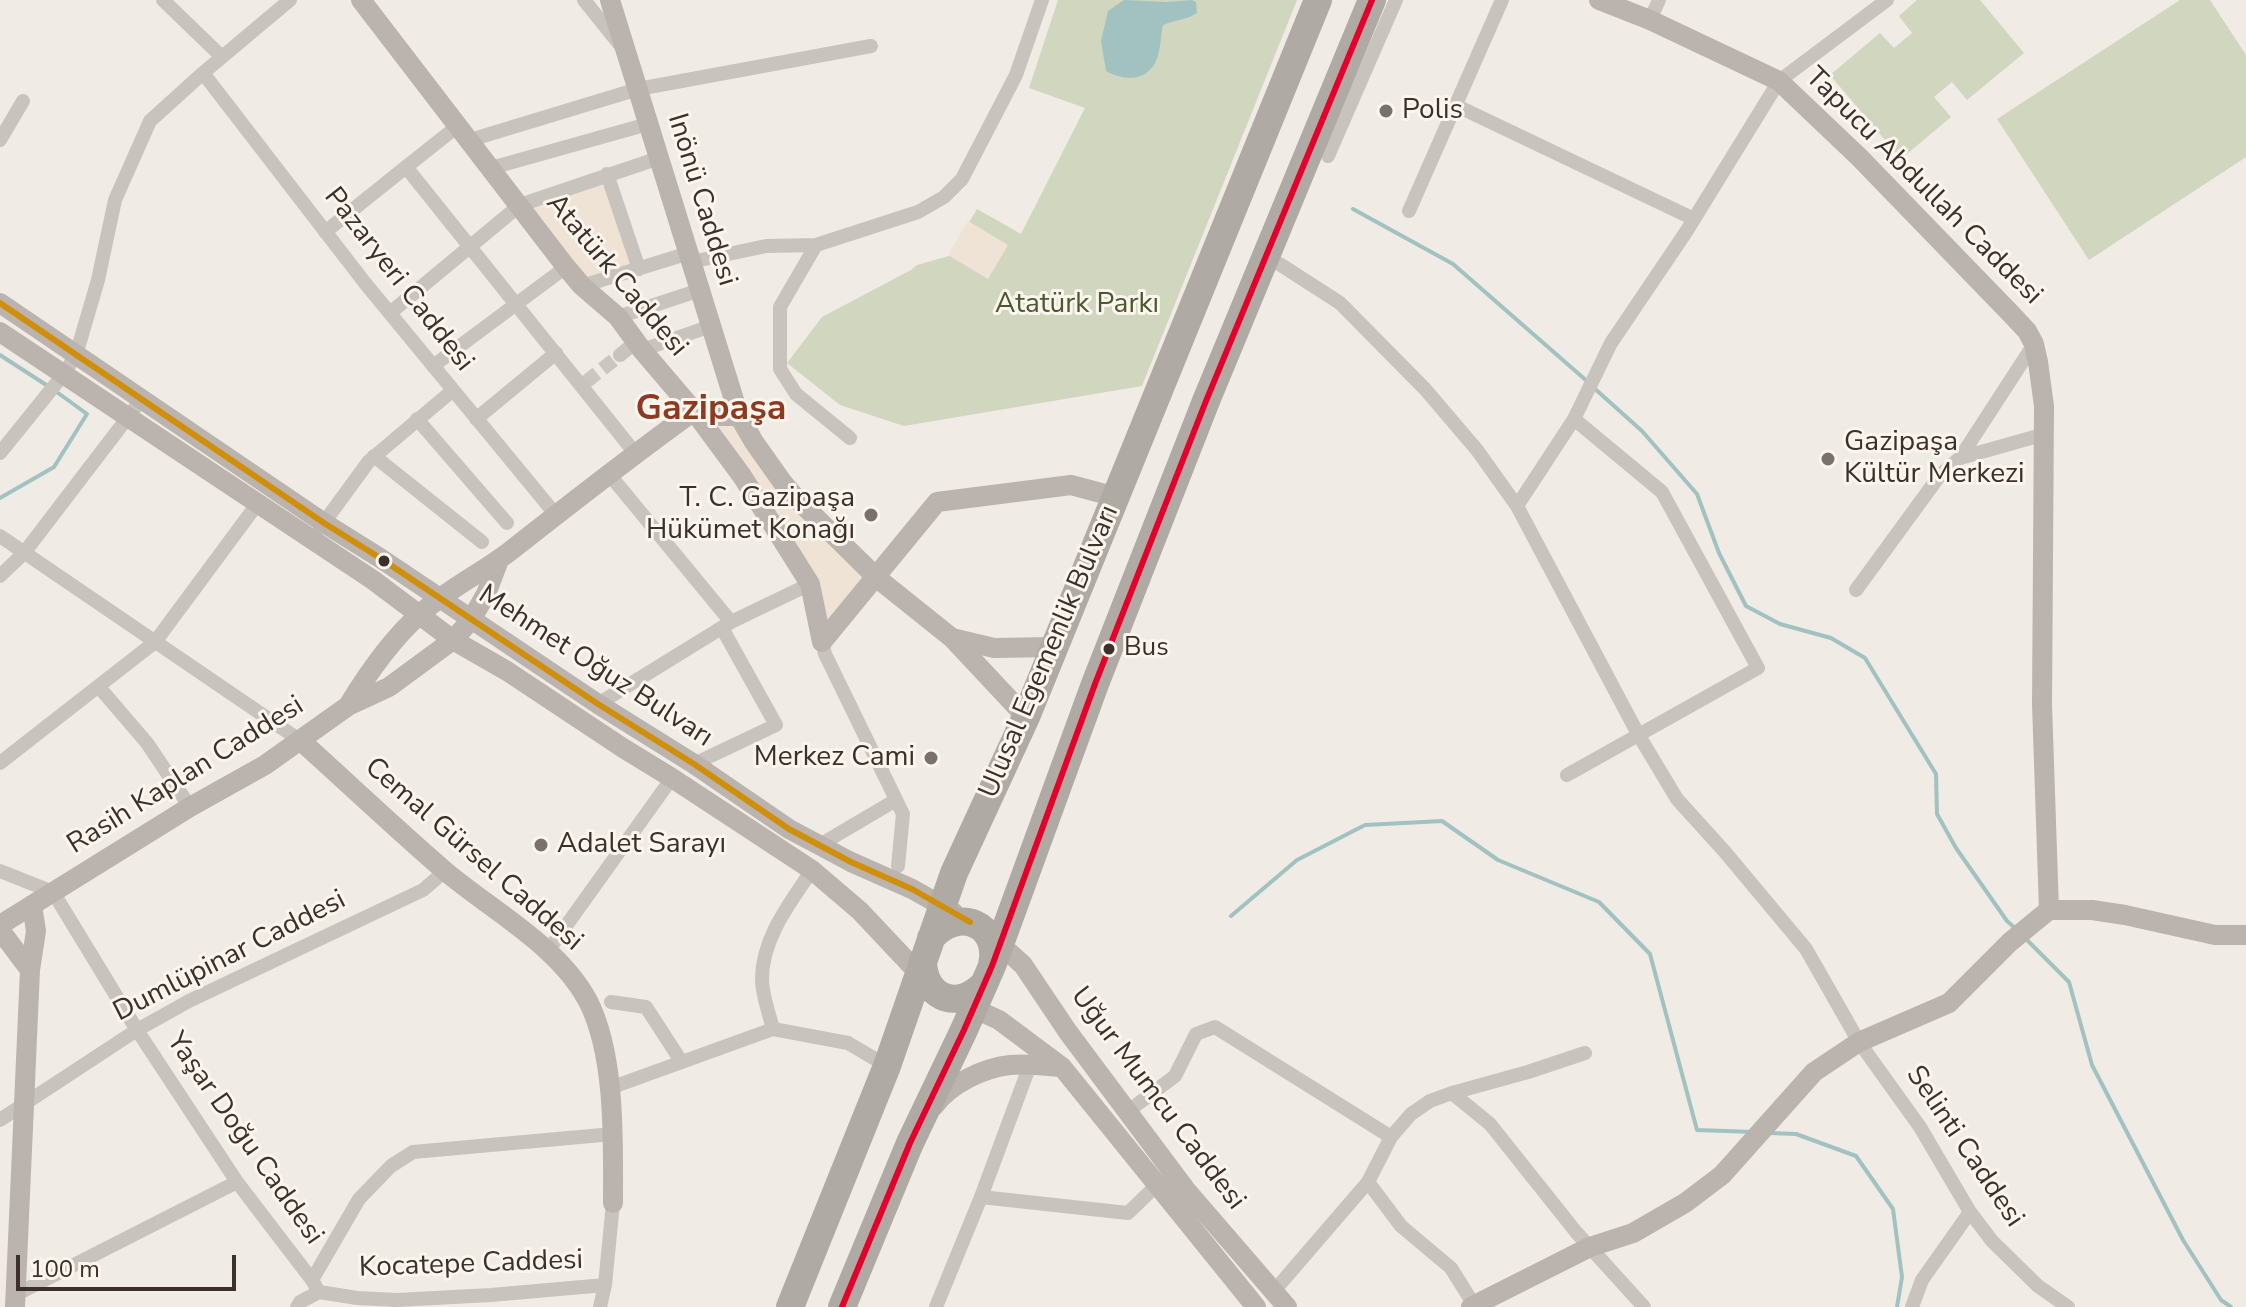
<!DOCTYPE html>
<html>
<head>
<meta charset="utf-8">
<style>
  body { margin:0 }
  #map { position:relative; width:2246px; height:1307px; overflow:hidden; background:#f0ebe5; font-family:"Nunito Sans",sans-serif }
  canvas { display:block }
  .scale { position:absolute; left:16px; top:1255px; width:220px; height:36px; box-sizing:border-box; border:4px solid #3b302b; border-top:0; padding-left:10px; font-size:24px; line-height:28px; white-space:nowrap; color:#3b302b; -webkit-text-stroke:6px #fbf5ee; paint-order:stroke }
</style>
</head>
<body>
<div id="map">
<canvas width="2246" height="1307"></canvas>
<div class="scale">100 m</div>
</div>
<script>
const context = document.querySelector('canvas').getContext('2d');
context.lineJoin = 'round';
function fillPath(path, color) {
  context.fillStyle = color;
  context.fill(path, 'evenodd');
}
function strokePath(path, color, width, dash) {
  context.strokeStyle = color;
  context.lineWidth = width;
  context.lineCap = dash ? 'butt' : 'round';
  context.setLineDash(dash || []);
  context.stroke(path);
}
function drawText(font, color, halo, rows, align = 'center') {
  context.font = font + ' "Nunito Sans",sans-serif';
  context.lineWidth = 6;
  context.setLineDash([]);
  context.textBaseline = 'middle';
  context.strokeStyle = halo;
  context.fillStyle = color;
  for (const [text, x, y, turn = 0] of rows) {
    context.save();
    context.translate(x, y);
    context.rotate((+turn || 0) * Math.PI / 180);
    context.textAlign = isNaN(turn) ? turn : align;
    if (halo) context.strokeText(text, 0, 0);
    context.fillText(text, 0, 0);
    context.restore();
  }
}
const green = new Path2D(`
  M 1058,0 L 1297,0 L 1142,386 L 904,426 L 840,405 L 787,363 L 822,317 L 911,270 L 917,265 L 949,256 L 977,209 L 1021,234 L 1085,108 L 1029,88 Z
  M 1917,0 L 1980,0 L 2024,53 L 1967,100 L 1952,82 L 1934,97 L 1951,117 L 1901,159 L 1830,75 L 1880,33 L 1894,48 L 1912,33 L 1899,16 Z
  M 2180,0 L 2210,0 L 2246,55 L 2246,157 L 2089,260 L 1997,119 Z`);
const plaza = new Path2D(`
  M 607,174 L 639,269 L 582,286 L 520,205 Z
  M 968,221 L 1008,245 L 988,279 L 948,255 Z
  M 739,416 L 877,578 L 822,642 L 810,584 L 704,427 Z`);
const water = new Path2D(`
  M 1124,0 L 1167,2 L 1192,0 L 1196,2 L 1197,13 C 1186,20 1175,20 1163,25 C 1161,34 1161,42 1159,51 C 1154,79 1129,84 1106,71 L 1101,41 L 1108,11 Z`);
const stream = new Path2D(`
  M 1353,209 L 1453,264 L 1588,382
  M 0,355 L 54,390 L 87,414 L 54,467 L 0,498
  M 1594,388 L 1642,431 L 1697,494 L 1719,553 L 1746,606 L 1780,624 L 1831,638 L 1865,658 L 1936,774 L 1937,814 L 1956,848 L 2007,921 L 2015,928
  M 1231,916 L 1297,860 L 1365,825 L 1442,821 L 1498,860 L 1599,902 L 1650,954 L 1697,1130 L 1753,1132
  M 2024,937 L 2069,982 L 2092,1065 L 2183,1240 L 2221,1300 L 2231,1307
  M 1769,1133 L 1796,1134 L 1856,1156 L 1893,1209 L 1902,1277 L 1897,1307`);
const streetTunnel = new Path2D(`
  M 586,382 L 620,355`);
const street = new Path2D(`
  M 163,0 L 222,57
  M 584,0 L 621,46
  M 1650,20 L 1659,0
  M 203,73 L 365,283 L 556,515
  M 1457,106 L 1694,219
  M 459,125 L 406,167 L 635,453
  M 0,140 L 23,101
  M 470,140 L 638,89 L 871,46
  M 1328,156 L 1396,0
  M 491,168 L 648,124
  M 607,174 L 639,269
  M 1409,211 L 1502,0
  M 325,232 L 406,167
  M 816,245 L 780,307 L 780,369 L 796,394 L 850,438
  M 1266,257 L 1281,265 L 1340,303 L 1425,389 L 1477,450 L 1517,506 L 1638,734 L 1677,799 L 1725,852 L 1806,949 L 1859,1042 L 1920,1127 L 1970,1212 L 1992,1241 L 2038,1286 L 2068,1307
  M 691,262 L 766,246 L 816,245 L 918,212 L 944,197 L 962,179 L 1016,75 L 1042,0
  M 582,286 L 689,253
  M 390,313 L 520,205 L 659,158
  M 618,317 L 700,290
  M 642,350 L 711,326
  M 620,355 L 636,342
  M 433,366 L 566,267
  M 417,419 L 507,523
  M 476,419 L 556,353
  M 0,453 L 63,375 L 76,355 L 98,280 L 115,200 L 150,121 L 203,73 L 290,0
  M 374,456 L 482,542
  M 1960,458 L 2045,434
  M 609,474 L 731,622
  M 1517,506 L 1574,419 L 1611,343 L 1686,232 L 1779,81 L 1887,0
  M 320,528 L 369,461 L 452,391
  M 0,536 L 301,741
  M 0,576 L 24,553 L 141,400
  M 1856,590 L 1940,475 L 1960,458 L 2034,344
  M 822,642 L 825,654 L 903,814 L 898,866
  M 99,687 L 147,743 L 190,807
  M 598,704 L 731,622 L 810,584
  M 0,763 L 155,642 L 258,503
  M 694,764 L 776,725 L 722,628
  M 1567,775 L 1758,668 L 1662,492 L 1574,419
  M 818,846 L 896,800
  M 0,871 L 53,892 L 137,1030 L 237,1182 L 312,1280 L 319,1292
  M 548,951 L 672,778
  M 611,1002 L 646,1007 L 681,1061
  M 773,1029 C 769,1013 762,995 762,979 C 762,938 790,903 812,870
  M 610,1088 L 773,1029 L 848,1043 L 887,1066
  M 1452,1093 L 1528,1072 L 1585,1053
  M 1127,1112 L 1175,1076 L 1196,1034 L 1215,1027 L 1391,1137
  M 0,1120 L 137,1030 L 189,1001 L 423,890 L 445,871
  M 1368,1182 L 1401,1226 L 1451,1268 L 1474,1305
  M 981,1197 L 1128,1213 L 1158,1184
  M 312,1280 L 359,1199 L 391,1166 L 413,1152 L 613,1134
  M 1274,1291 L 1368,1182 L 1391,1137 L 1411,1114 L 1430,1101 L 1452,1093 L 1490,1124 L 1576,1232 L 1644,1307
  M 15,1295 L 237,1182
  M 297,1307 L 300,1302 L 319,1292 L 357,1298 L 397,1300 L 491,1295 L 605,1285
  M 600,1307 L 605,1285 L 613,1203
  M 936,1307 L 981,1197 L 1030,1065
  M 1912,1307 L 1922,1280 L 1970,1212`);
const secondary = new Path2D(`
  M 361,0 L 566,267 L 582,286 L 618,317 L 642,350 L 694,411 L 742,476 L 810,584 L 822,642
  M 610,0 L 739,416
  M 1599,0 L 1650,20 L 1779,81 L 1859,157 L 2014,317 L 2027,331 L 2034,344 L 2038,362 L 2044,406 L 2042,704 L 2049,910
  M 0,303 L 324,523 L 380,558 L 598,704 L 694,764 L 789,829 L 851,862 L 912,889 L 953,912
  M 0,332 L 373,580 L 453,640 L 507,671 L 623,748 L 672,778 L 812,870 L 860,911 L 925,980
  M 952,638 L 994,648 L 1053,647
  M 822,642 L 937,502 L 1071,485 L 1116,497
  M 348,706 C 368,673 390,641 419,615 C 446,590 480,574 509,552 C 570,504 631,456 694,411 L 713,416 L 739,416 L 754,442 L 783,483 L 796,498 L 877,578 L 952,638 L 1026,717
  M 301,741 C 349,784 396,829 445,871 C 491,910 559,946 588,1001 C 616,1056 613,1142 613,1203
  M 0,925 L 190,807 L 265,765 L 348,706 L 389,687 L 453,640 L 471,620 L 486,594 L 499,560
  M 0,930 L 30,970
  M 991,936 L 1023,965 L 1068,1032 L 1186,1190 L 1287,1307
  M 964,1004 L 999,1020 L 1062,1067 L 1256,1307
  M 934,1106 C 950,1084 983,1068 1010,1065 C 1027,1063 1044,1066 1061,1067
  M 15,1307 L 30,970 L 36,931 L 32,905
  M 1471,1307 L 1590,1247 L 1633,1233 L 1685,1203 L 1722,1175 L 1814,1072 L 1859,1042 L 1949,1003 L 2010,942 L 2049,910 L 2092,910 L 2125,915 L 2215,935 L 2246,935`);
const highway = new Path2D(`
  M 931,938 C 958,906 1001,924 992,965
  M 923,960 C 923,996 954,1011 981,987
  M 790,1307 L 887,1066 L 954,873 L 1026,717 L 1318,0
  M 842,1307 L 910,1143 L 964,1030 L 992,966 L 1095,684 L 1206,401 L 1372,0`);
const bus1 = new Path2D(`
  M 0,303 L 324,523 L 380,558 L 598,704 L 694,764 L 789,829 L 851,862 L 912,889 L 970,922`);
const bus2 = new Path2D(`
  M 842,1307 L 910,1143 L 964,1030 L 992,966 L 1095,684 L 1206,401 L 1372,0`);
const markers = [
  [1386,111,8,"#7a716c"],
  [1828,459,8,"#7a716c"],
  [871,515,8,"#7a716c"],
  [384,561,7,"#3b302b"],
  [1109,649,7,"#3b302b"],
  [931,758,8,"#7a716c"],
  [541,845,8,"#7a716c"]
];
const busNames = [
  ["Bus",1124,649]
];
const poiNames = [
  ["Polis",1402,111],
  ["Gazipaşa",1844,443],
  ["Kültür Merkezi",1844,475],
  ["T. C. Gazipaşa",855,499,"right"],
  ["Hükümet Konağı",855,531,"right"],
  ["Merkez Cami",915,758,"right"],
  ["Adalet Sarayı",557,845]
];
const streetNames = [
  ["Tapucu Abdullah Caddesi",1923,187,45],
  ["Inönü Caddesi",701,200,73],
  ["Atatürk Caddesi",616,276,50],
  ["Pazaryeri Caddesi",398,280,52],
  ["Ulusal Egemenlik Bulvarı",1050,652,-67],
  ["Mehmet Oğuz Bulvarı",595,667,33],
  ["Rasih Kaplan Caddesi",186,776,-32],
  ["Cemal Gürsel Caddesi",473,855,41],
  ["Dumlüpinar Caddesi",230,957,-27],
  ["Uğur Mumcu Caddesi",1157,1099,53],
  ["Yaşar Doğu Caddesi",244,1139,55],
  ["Selinti Caddesi",1964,1147,56],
  ["Kocatepe Caddesi",471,1265,-2]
];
const parkNames = [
  ["Atatürk Parkı",1077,305]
];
const districtNames = [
  ["Gazipaşa",711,410]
];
fillPath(green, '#d1d6bf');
fillPath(plaza, '#eee3d5');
fillPath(water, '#a1c2c1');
strokePath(stream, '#a1c2c1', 4);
strokePath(streetTunnel, '#ccc6c0', 14, [14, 7]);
strokePath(street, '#c9c3be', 14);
strokePath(secondary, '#bab3ae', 20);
strokePath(highway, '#afaaa4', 28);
strokePath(bus1, '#d18e09', 6);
strokePath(bus2, '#e4002b', 6);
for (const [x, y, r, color] of markers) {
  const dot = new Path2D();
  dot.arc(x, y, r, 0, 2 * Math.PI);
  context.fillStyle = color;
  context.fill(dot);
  strokePath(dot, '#fbf5ee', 3);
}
drawText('26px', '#3b302b', '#fbf5ee', busNames, 'left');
drawText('28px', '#3b302b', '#fbf5ee', poiNames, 'left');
drawText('28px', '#3b302b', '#fbf5ee', streetNames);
drawText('28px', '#4a5a2e', '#fbf5ee', parkNames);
drawText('bold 36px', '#8c3b22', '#fbf5ee', districtNames);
</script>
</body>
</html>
